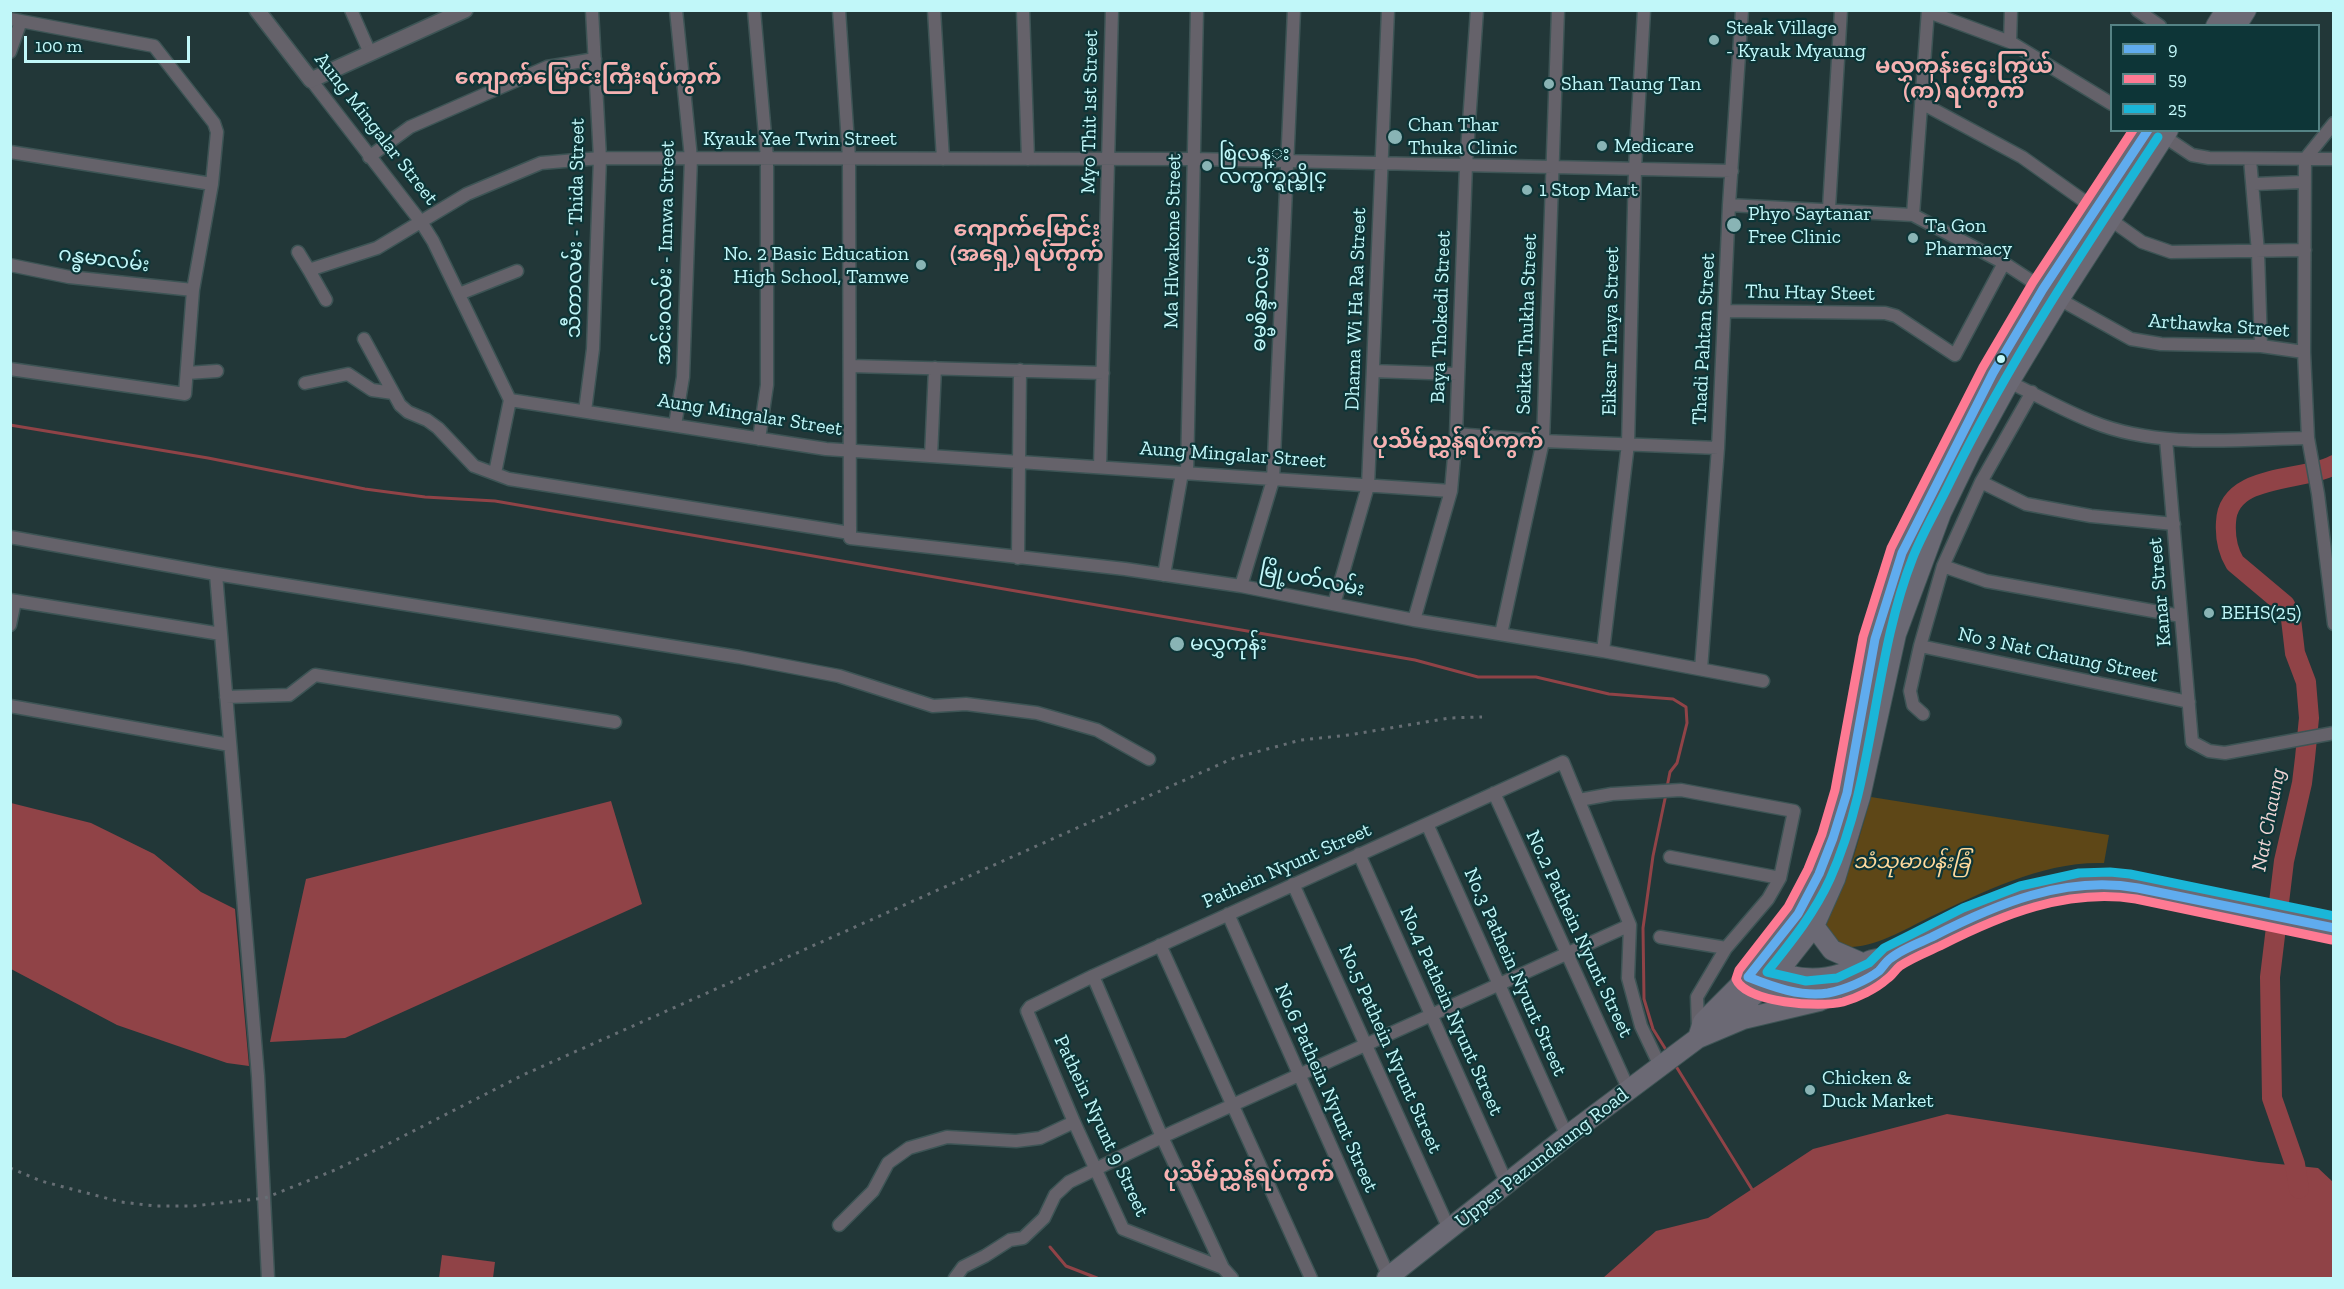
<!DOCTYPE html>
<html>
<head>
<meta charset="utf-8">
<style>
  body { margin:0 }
  #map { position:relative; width:2344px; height:1289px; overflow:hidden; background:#223738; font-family:"Zilla Slab",serif }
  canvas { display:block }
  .frame { position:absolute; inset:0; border:12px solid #c1f7f9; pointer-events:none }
  .legend { position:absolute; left:2110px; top:24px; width:210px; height:108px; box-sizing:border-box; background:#0d3537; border:2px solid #558385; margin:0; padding:8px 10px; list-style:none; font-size:18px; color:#c1f7f9 }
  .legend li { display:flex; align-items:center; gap:12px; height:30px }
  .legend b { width:30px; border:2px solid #558385 }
  .scale { position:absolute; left:24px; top:36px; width:166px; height:27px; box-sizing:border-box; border:3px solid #c1f7f9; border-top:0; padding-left:8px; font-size:18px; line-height:21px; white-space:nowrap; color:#c1f7f9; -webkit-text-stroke:4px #0d3537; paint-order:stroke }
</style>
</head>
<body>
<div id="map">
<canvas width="2344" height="1289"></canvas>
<div class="frame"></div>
<ul class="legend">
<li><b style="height:8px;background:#60acee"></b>9</li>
<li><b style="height:8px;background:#fe7a93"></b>59</li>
<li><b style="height:8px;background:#1ab6d8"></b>25</li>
</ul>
<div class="scale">100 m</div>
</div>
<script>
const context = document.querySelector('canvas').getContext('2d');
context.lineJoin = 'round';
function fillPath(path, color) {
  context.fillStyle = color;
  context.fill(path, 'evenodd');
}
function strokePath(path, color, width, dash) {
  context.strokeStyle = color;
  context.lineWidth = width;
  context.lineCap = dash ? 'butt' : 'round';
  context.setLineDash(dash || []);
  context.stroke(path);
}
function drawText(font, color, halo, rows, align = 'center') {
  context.font = font + ' "Zilla Slab","Noto Sans Myanmar",serif';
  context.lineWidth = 4.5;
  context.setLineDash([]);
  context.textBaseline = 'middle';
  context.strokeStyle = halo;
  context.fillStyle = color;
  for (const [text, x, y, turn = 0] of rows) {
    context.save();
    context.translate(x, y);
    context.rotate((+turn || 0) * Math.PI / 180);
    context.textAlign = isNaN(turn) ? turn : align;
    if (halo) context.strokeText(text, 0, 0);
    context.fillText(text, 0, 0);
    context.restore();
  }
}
const green = new Path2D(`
  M 1871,797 L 2109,835 L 2104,863 C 2043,861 1983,892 1930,917 C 1902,931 1871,950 1839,947 L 1825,928 L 1853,859 Z`);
const water = new Path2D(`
  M 611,801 L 642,904 L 345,1038 L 270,1042 L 306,879 Z
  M 11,803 L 91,823 L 154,854 L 201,892 L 235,909 L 249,1066 L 227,1063 L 117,1025 L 11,969 Z
  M 1947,1114 L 2259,1162 L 2318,1168 L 2333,1182 L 2333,1278 L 1603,1278 L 1656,1231 L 1708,1218 L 1813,1149 Z
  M 442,1255 L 495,1262 L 493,1278 L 439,1278 Z`);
const stream = new Path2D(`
  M 10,425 L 208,458 L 365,489 L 425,497 L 495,501 L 1415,660 L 1478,677 L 1536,677 L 1609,694 L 1673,699 L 1686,707 L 1687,723 L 1677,763 L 1670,772 L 1667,787
  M 1666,794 L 1653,856 L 1643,928 L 1644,999 L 1653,1029 L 1668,1053
  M 1674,1063 L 1753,1191
  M 1050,1247 L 1066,1266 L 1097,1278`);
const river = new Path2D(`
  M 2299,1189 L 2295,1164 L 2272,1098 L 2270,977 L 2284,861 L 2302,783 L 2305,758 L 2309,718 L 2306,682 L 2295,653 L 2291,619 L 2285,605 L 2235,563 C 2227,550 2225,537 2226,522 C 2228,473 2302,482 2334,465`);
const minor = new Path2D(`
  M 351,10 L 370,53
  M 754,10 L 767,158 L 767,385 L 759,439
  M 839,10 L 849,158 L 850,538 L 1125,569 L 1241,586 L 1414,620 L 1603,651 L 1763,681
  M 934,10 L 943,159
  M 1023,10 L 1028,159
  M 1929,10 L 1934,14 L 2010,42 L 2112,104
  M 2137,10 L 2160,26
  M 10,19 L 154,46 L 214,123 L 217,132 L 212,184 L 193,290 L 185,394 L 10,369
  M 2010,42 L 2011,10
  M 10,52 L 21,21
  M 311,80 L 421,222 L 433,241 L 510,400 L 826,449 L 1451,491
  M 1921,106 L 1927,106 L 2022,157 L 2142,242 L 2171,252 L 2305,250
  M 2159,133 L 2192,155 L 2209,158 L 2334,159
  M 10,152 L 212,184
  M 369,157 L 410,127 L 547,67 L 595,59
  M 2250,159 L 2258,252 L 2261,346
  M 2305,159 L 2304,352 L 2308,438 L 2318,494 L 2334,624
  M 2305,159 L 2334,123
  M 2254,184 L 2304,182
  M 1729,205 L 1913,215 L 2004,263 L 2059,299 L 2131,339 L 2161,344 L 2261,346 L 2304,352
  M 1829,208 L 1841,10
  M 1913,215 L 1928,10
  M 298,252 L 309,270 L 377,248 L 467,194 L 541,163 L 600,158 L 1194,159 L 1732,171
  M 10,265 L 69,277 L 193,290
  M 309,270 L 326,300
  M 459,294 L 517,271
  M 1725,311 L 1885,313 L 1896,316 L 1955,355 L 2004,263
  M 364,339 L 400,405 L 408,412 L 427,420 L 438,428 L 474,466 L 509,479 L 850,533
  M 851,366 L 1103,373
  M 1373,371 L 1457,374
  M 187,373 L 217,371
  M 2009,382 C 2037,395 2064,411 2093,422 C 2159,449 2239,439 2308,438
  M 305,383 L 348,374 L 372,390 L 393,393
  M 585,411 L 593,349 L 600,158 L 592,10
  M 675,425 L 683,377 L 691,158 L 676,10
  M 1456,434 L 1543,441 L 1718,448
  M 2166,439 L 2192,742 L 2209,751 L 2225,753 L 2334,733
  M 931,456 L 935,368
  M 1100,467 L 1112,10
  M 495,473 L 510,400
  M 1187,473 L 1197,10
  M 1981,482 L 2026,504 L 2091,516 L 2174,524
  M 10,537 L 216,574 L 739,657 L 839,676 L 933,706 L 966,704 L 1037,713 L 1097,730 L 1149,759
  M 1018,558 L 1020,370
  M 1943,566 L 1986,581 L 2181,616
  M 216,574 L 258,1076 L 268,1278
  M 1164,575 L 1182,473
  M 1241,586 L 1273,480 L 1294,10
  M 10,600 L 221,634
  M 1334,604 L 1368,486 L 1388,10
  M 1414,620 L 1451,491 L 1456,434 L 1466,165 L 1477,10
  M 10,625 L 15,601
  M 1501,634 L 1543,441 L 1558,10
  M 1920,646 L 2189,702
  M 1603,651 L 1628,444 L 1635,169 L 1644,10
  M 1701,669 L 1718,448 L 1729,205 L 1742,10
  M 226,697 L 289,695 L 315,675 L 615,722
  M 10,706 L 230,745
  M 1923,714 L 1913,705 L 1910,691 L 1920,646 L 1943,566 L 1981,482 L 2032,392
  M 1494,793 L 1629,1090
  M 1579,800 L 1612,794 L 1681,790 L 1794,811 L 1780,878 L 1768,899 L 1726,948 L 1697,997 L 1698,1028
  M 1427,824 L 1567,1136
  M 1359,854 L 1507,1184
  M 1670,857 L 1780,878
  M 1293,884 L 1450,1231
  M 1228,914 L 1389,1277
  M 1660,937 L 1726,948
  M 1160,945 L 1311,1278
  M 1093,976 L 1162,1137 L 1223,1268 L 1232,1278
  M 839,1225 L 873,1191 L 888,1163 L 909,1148 L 947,1137 L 1016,1141 L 1040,1138 L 1074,1122
  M 1223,1268 L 1123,1229 L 1074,1122 L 1027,1011 L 1030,1007 L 1093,976 L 1563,762 L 1630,925 L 1628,978 L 1641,1026 L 1660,1066
  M 955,1278 L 963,1267 L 985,1256 L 1010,1240 L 1023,1238 L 1044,1218 L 1055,1195 L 1069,1182 L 1162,1137 L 1630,925`);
const tertiary = new Path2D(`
  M 257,10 L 311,80 L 465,10`);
const primary = new Path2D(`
  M 2216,26 L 2226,10
  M 2236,26 L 2246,10
  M 1814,926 L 1832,950 L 1864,964
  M 1766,968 C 1789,978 1816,982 1841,974 C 1861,967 1868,957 1890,958 C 1955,925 2034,881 2109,884 C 2135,885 2161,893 2186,898 C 2235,908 2284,918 2334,928
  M 1763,983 L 1792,991 L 1829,991
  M 1717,1030 L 1777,973 L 1814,926 L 1835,879 L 1860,797 L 1896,634 L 1941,513 L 1971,451 L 2009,382 L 2059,299 L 2168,130
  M 1698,1038 L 1703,1022 L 1748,977 L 1798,914 L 1808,898 L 1833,838 L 1847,793 L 1875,639 L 1902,553 L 1950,455 L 1993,373 L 2043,289 L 2148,130
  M 1387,1278 L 1567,1136 L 1698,1038 L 1743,1019 L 1819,1001 L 1883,970 L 1890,958`);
const rail = new Path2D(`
  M 10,1168 L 41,1181 L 121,1202 L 156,1206 L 193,1206 L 265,1198 L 335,1170 L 386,1145 L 523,1075 L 1234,758 L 1301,740 L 1349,735 L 1449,718 L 1482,717`);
const bus1 = new Path2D(`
  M 1748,977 L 1798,914 L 1819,874 L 1833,838 L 1847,793 L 1875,639 L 1902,553 L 1993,373 L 2043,289 L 2148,130
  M 1748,977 C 1773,987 1801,997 1828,993 C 1844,990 1866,981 1879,971 C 1883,967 1886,961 1891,958 C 1902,949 1919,943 1932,937 C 1996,904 2065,875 2138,888 L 2334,928`);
const bus2 = new Path2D(`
  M 2133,130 L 2033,282 L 1983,367 L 1891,548 L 1863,637 L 1835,790 L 1822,834 L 1808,869 L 1788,907 L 1739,970 L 1736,979 C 1746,1003 1820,1008 1843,1002 C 1857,998 1876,989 1887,979 C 1892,976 1895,970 1900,966 C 1912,958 1927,952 1940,946 C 2001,915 2067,888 2136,899 L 2332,940`);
const bus3 = new Path2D(`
  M 2158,137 C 2084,249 2010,360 1950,482 C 1938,507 1923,532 1913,557 C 1872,661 1876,777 1830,879 C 1814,914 1791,942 1767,972 L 1806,981 L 1837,978 L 1869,963 L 1884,948 L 1910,935 L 1963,908 L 2020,886 L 2079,873 L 2110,872 L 2130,874 L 2334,916`);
const markers = [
  [1714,40,6,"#89b4b5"],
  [1549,84,6,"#89b4b5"],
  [1395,137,8,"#89b4b5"],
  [1602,146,6,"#89b4b5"],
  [1207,166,6,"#89b4b5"],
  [1527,190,6,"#89b4b5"],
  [1734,225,8,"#89b4b5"],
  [1913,238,6,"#89b4b5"],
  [921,265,6,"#89b4b5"],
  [2001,359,5,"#c1f7f9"],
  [2209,613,6,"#89b4b5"],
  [1177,644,8,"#89b4b5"],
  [1810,1090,6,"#89b4b5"]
];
const poiNames = [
  ["Steak Village",1726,28],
  ["- Kyauk Myaung",1726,51],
  ["Shan Taung Tan",1561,84],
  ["Chan Thar",1408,125],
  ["Thuka Clinic",1408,148],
  ["Medicare",1614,146],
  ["စြဲလန္း",1219,154],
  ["လက္ဖက္ရည္ဆိုင္",1219,177],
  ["1 Stop Mart",1539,190],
  ["Phyo Saytanar",1748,214],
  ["Free Clinic",1748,237],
  ["Ta Gon",1925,226],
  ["Pharmacy",1925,249],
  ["No. 2 Basic Education",909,254,"right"],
  ["High School, Tamwe",909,277,"right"],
  ["BEHS(25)",2221,613],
  ["မလွှကုန်း",1190,644],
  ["Chicken &",1822,1078],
  ["Duck Market",1822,1101]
];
const streetNames = [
  ["Myo Thit 1st Street",1090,112,-89],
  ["Aung Mingalar Street",376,129,52],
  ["Kyauk Yae Twin Street",800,139],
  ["သီတာလမ်း - Thida Street",576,228,-89],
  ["Ma Hlwakone Street",1173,241,-89],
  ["အင်းဝလမ်း - Innwa Street",666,253,-89],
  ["ဂန္ဓမာလမ်း",104,260,7],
  ["Thu Htay Steet",1810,293,1],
  ["ဓမ္မစိန္ဒာလမ်း",1261,299,-88],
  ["Dhama Wi Ha Ra Street",1356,309,-88],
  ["Baya Thokedi Street",1441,317,-88],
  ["Seikta Thukha Street",1527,324,-88],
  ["Arthawka Street",2219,326,4],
  ["Eiksar Thaya Street",1611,331,-89],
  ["Thadi Pahtan Street",1704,339,-87],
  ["Aung Mingalar Street",750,415,9],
  ["Aung Mingalar Street",1233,455,4],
  ["မြို့ပတ်လမ်း",1312,580,11],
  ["Kanar Street",2160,592,-95],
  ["No 3 Nat Chaung Street",2058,655,12],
  ["Pathein Nyunt Street",1287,866,-24],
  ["No.2 Pathein Nyunt Street",1579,934,65],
  ["No.3 Pathein Nyunt Street",1515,972,66],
  ["No.4 Pathein Nyunt Street",1451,1011,66],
  ["No.5 Pathein Nyunt Street",1390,1049,66],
  ["No.6 Pathein Nyunt Street",1326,1088,66],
  ["Pathein Nyunt 9 Street",1101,1126,65],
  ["Upper Pazundaung Road",1542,1158,-38]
];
const parkNames = [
  ["သံသုမာပန်းခြံ",1912,862]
];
const waterNames = [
  ["Nat Chaung",2269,820,-79]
];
const quarterNames = [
  ["မလွှကုန်းဌေးကြွယ်",1964,67],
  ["(က) ရပ်ကွက်",1964,92],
  ["ကျောက်မြောင်းကြီးရပ်ကွက်",588,78],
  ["ကျောက်မြောင်း",1027,230],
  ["(အရှေ့) ရပ်ကွက်",1027,255],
  ["ပုသိမ်ညွှန့်ရပ်ကွက်",1458,442],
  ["ပုသိမ်ညွှန့်ရပ်ကွက်",1249,1175]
];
fillPath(green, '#5e4717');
fillPath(water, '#904347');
strokePath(stream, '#904347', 3);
strokePath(river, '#904347', 20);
strokePath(minor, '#3d5455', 15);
strokePath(tertiary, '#3d5455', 18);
strokePath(primary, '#3d5455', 22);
strokePath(minor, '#65626a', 12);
strokePath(tertiary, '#65626a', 15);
strokePath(primary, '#6b6974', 20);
strokePath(rail, '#666e74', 3, [3, 6]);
strokePath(bus1, '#60acee', 9);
strokePath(bus2, '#fe7a93', 9);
strokePath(bus3, '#1ab6d8', 9);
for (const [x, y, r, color] of markers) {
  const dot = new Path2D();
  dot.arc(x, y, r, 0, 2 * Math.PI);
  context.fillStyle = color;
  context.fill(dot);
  strokePath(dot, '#0d3537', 2);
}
drawText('20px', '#c1f7f9', '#0d3537', poiNames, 'left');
drawText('20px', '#c1f7f9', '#0d3537', streetNames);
drawText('italic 20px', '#ffd99c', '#0d3537', parkNames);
drawText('italic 21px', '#f1d6d6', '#0d3537', waterNames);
drawText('bold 22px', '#f6b2b2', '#0d3537', quarterNames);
</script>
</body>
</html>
